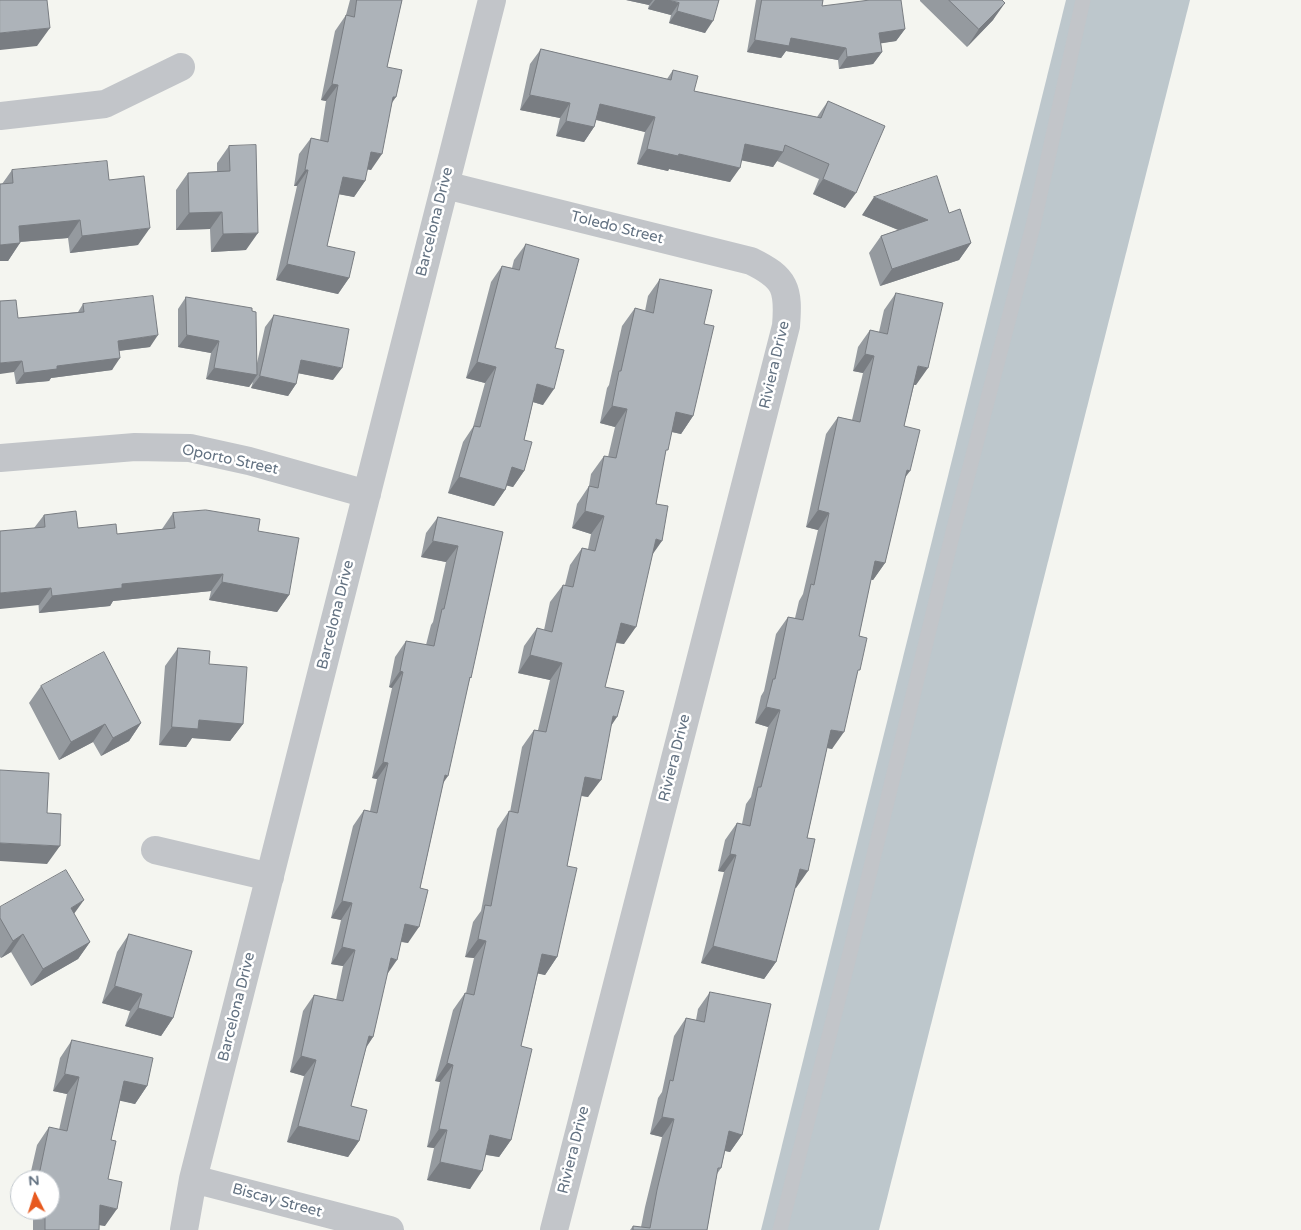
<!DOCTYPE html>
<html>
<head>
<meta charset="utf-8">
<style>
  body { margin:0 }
  #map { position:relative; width:1301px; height:1230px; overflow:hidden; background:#f4f5f0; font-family:"Varela Round",sans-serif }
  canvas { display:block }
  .north { position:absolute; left:10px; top:1170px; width:50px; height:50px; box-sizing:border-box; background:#fff; border:1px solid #c1c7cd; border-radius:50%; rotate:355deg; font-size:14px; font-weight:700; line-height:20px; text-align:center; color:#637282 }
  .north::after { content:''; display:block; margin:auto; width:18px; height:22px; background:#e7591e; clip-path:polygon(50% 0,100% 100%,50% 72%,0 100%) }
</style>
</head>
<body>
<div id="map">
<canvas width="1301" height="1230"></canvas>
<div class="north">N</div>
</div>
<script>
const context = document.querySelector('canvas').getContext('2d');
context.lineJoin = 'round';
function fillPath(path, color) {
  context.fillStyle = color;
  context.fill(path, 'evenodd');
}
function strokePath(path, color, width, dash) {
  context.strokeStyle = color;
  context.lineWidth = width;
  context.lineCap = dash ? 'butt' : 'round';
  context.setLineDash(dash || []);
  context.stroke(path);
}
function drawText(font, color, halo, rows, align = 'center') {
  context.font = font + ' "Varela Round",sans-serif';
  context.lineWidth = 5;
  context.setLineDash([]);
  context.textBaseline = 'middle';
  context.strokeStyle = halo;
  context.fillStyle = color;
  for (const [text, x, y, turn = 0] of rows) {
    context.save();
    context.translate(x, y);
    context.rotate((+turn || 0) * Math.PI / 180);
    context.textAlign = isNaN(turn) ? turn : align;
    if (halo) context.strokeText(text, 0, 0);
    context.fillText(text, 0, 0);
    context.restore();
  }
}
const water = new Path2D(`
  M 1066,0 L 1190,0 L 879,1230 L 761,1230 Z`);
const lane = new Path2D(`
  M 780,1230 L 848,961 L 954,528 L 1033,226 L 1083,0`);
const street = new Path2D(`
  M 0,116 L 105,104 L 181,67
  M 445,185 L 751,261 C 786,278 789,289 786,326 L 554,1230
  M 0,458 L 135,447 L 190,448 L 249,461 L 367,494
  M 155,850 L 270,877
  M 193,1179 L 390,1230
  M 184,1230 L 193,1179 L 492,0`);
const wall = new Path2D(`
  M 350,0 L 402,0 L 387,67 L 392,104 L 371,170 L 367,169 L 365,181 L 354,197 L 339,194 L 327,246 L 349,278 L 338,294 L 276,280 L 297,186 L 294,186 L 299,154 L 311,138 L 320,140 L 326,101 L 321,100 L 335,31 L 346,15 Z
  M 626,0 L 719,0 L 705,33 L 669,23 L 671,15 L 648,9 L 649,5 Z
  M 756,0 L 823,0 L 822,6 L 905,29 L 896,41 L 881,43 L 882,52 L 873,64 L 839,69 L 838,60 L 786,51 L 781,58 L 747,52 Z
  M 920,0 L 1002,0 L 993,20 L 967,47 L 920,1 Z
  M 541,49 L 667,79 L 673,70 L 694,91 L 817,117 L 828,101 L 845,208 L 813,194 L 819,179 L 777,161 L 773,167 L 742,160 L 730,182 L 669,169 L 668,171 L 637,164 L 645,132 L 596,120 L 594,127 L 584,142 L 556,136 L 560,118 L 520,110 L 530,64 Z
  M 229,146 L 246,250 L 211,252 L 210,229 L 176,230 L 176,190 L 188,173 L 217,172 L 217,163 Z
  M 12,170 L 109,180 L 138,245 L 70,253 L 68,238 L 20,242 L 8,261 L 2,184 Z
  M 949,213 L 971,243 L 959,260 L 880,286 L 869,253 L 881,236 L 898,230 L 862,215 Z
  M 526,244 L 555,348 L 543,405 L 533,402 L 524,440 L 524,471 L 513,487 L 507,485 L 505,490 L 494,506 L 448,493 L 463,442 L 473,427 L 485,383 L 466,378 L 491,282 L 502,266 L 512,268 L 514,260 Z
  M 660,279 L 704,324 L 693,416 L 681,434 L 672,432 L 665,454 L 656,504 L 652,555 L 624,644 L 616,643 L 605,687 L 611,726 L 588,797 L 581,796 L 567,866 L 557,957 L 545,975 L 538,973 L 521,1046 L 511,1140 L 499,1157 L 486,1155 L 470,1189 L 427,1180 L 434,1148 L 427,1147 L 440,1082 L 435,1081 L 453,1010 L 465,993 L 466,993 L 474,958 L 465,957 L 473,922 L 481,911 L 497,829 L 509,811 L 510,812 L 522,747 L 534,730 L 538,730 L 550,680 L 518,673 L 524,646 L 537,628 L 544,630 L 550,602 L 563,585 L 565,585 L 570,565 L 582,548 L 588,549 L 591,534 L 572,528 L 577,504 L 589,486 L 591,474 L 604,456 L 608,457 L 615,427 L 600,423 L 607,388 L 609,385 L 622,326 L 635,308 L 645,311 L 648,296 Z
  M 896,293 L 916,385 L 914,385 L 904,426 L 904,479 L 885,563 L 873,580 L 871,579 L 859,636 L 857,675 L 832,749 L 827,748 L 796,888 L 795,888 L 776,962 L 764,979 L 701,963 L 724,872 L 718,871 L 725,840 L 737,823 L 742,824 L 746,804 L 751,797 L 768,727 L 755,723 L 761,696 L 764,691 L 776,634 L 788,617 L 795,618 L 799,601 L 803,594 L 818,530 L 806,527 L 826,434 L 838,417 L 852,420 L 863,373 L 853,371 L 858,347 L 870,330 L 879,332 L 884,310 Z
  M 186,297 L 252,311 L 257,363 L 265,327 L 274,315 L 333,380 L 298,373 L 296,384 L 288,396 L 251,388 L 253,382 L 249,387 L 206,379 L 211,353 L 178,347 L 178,309 Z
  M 83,304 L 150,347 L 119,351 L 112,370 L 51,378 L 49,381 L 16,384 L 14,372 L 18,318 L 78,312 Z
  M 173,513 L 258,531 L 289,595 L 277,612 L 209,600 L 211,591 L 113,601 L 110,606 L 39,613 L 34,528 L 44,515 L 78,528 L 117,534 L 162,529 Z
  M 438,517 L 503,532 L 469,682 L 443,784 L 408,943 L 401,942 L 387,973 L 373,1037 L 366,1048 L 351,1106 L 359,1141 L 348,1157 L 287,1142 L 304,1076 L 290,1072 L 303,1011 L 314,995 L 336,1000 L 343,966 L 331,964 L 341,920 L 331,918 L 353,826 L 364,810 L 370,811 L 377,779 L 372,778 L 392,688 L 389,687 L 395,657 L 406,641 L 426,645 L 431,625 L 433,622 L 446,562 L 421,557 L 426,533 Z
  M 178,648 L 209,664 L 243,724 L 230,741 L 192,738 L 186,747 L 159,745 L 165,666 Z
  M 41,686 L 141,723 L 129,741 L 101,756 L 93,742 L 59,760 L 29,703 Z
  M 0,907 L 74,914 L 90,942 L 78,959 L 31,986 L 11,952 L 1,958 L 0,957 Z
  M 129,934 L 173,1018 L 161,1036 L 125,1026 L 130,1011 L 102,1003 L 117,952 Z
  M 710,992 L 742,1135 L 730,1152 L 725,1151 L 721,1168 L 717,1174 L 707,1230 L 630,1230 L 633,1226 L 641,1227 L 645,1207 L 662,1137 L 650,1134 L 658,1098 L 662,1092 L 674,1036 L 686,1018 L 696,1020 L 698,1009 Z
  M 72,1040 L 147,1086 L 135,1104 L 120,1100 L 111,1140 L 108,1179 L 105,1226 L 99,1225 L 99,1230 L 33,1230 L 33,1211 L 27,1210 L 50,1210 L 50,1180 L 29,1180 L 37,1145 L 49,1127 L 59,1130 L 67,1094 L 53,1091 L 60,1058 Z`);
const shadedWall = new Path2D(`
  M 626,0 L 653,0 L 649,5 Z
  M 655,0 L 668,0 L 679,3 L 671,15 L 648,9 Z
  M 1005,3 L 993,20 L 967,47 L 979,29 Z
  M 677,11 L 713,21 L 705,33 L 669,23 Z
  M 50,28 L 37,46 L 0,50 L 0,33 Z
  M 905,29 L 896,41 L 871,45 L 879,33 Z
  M 791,38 L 846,48 L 838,60 L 786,51 L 781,58 L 747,52 L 755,40 Z
  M 882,52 L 873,64 L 839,69 L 847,57 Z
  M 332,84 L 338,85 L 326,101 L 321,100 Z
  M 530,95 L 570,103 L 560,118 L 520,110 Z
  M 393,97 L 396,97 L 385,113 Z
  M 600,104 L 655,117 L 645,132 L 589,118 Z
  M 566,121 L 594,127 L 584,142 L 556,136 Z
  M 745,144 L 783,152 L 773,167 L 735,159 Z
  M 647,149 L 679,154 L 740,168 L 730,182 L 669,169 L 668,171 L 637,164 Z
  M 371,152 L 382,154 L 371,170 L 359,168 Z
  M 305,170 L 308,170 L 297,186 L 294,186 Z
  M 343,177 L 365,181 L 354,197 L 332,193 Z
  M 823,179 L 856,193 L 845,208 L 813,194 Z
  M 874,197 L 928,220 L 916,237 L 862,215 Z
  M 222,212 L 210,229 L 176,230 L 189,213 Z
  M 80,220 L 68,238 L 6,243 L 19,226 Z
  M 150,228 L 138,245 L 70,253 L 82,236 Z
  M 258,233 L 246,250 L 211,252 L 223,234 Z
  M 20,243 L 8,261 L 0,261 L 0,245 Z
  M 971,243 L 959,260 L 880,286 L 892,269 Z
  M 287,264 L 349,278 L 338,294 L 276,280 Z
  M 158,335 L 150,347 L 109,352 L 118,341 Z
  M 187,335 L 219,341 L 211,353 L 178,347 Z
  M 865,354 L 874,356 L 863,373 L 853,371 Z
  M 120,358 L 112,370 L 51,378 L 49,381 L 16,384 L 24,373 L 57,366 Z
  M 301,360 L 342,368 L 333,380 L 292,372 Z
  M 22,361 L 14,372 L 0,374 L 0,363 Z
  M 477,362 L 496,367 L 485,383 L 466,378 Z
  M 918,366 L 928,368 L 916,385 L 906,383 Z
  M 214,368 L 257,375 L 249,387 L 206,379 Z
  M 260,376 L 296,384 L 288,396 L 251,388 Z
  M 537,384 L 554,389 L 543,405 L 526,400 Z
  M 612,406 L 627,409 L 615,427 L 600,423 Z
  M 676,412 L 693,416 L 681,434 L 663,430 Z
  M 512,467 L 524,471 L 513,487 L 500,484 Z
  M 907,470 L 910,471 L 898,487 Z
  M 459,477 L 505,490 L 494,506 L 448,493 Z
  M 818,510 L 829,513 L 818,530 L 806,527 Z
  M 585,511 L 604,516 L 591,534 L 572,528 Z
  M 656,539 L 662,541 L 650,558 Z
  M 433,541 L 458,546 L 446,562 L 421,557 Z
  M 875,561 L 885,563 L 873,580 L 863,578 Z
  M 223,574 L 211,591 L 113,601 L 110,606 L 39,613 L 52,596 L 122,584 Z
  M 222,582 L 289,595 L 277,612 L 209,600 Z
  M 51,588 L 39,605 L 0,609 L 0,593 Z
  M 621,623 L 636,627 L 624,644 L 609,641 Z
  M 530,655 L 562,663 L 550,680 L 518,673 Z
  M 400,671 L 403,672 L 392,688 L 389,687 Z
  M 766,707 L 780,710 L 768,727 L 755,723 Z
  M 613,716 L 617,717 L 605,735 Z
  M 199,720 L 243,724 L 230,741 L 192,738 L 186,747 L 159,745 L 172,727 Z
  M 141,723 L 129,741 L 101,756 L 113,738 Z
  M 105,724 L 93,742 L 59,760 L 71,742 Z
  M 831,730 L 844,732 L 832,749 L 819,746 Z
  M 383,762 L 388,763 L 377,779 L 372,778 Z
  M 445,775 L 448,776 L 437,792 Z
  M 585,777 L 601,780 L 588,797 L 573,794 Z
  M 0,843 L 60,846 L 47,864 L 0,861 Z
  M 730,854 L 736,855 L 724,872 L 718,871 Z
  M 800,869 L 808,871 L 796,888 L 788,886 Z
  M 84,900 L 71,918 L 71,908 Z
  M 342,901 L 352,903 L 341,920 L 331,918 Z
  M 405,924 L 419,927 L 408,943 L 394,940 Z
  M 23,934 L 11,952 L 1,958 L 13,941 Z
  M 478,939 L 486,941 L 474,958 L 465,957 Z
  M 90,942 L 78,959 L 31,986 L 43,969 Z
  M 713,946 L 776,962 L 764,979 L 701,963 Z
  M 342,947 L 355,950 L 343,966 L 331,964 Z
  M 542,954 L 557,957 L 545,975 L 530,972 Z
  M 391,958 L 397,960 L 386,976 Z
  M 115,986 L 142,994 L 130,1011 L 102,1003 Z
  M 138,1008 L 173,1018 L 161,1036 L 125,1026 Z
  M 369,1036 L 373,1037 L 362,1053 Z
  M 301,1056 L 316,1060 L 304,1076 L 290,1072 Z
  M 447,1063 L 453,1065 L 440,1082 L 435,1081 Z
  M 65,1074 L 79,1077 L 67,1094 L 53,1091 Z
  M 124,1081 L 147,1086 L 135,1104 L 112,1099 Z
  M 662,1117 L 674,1119 L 662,1137 L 650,1134 Z
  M 298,1126 L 359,1141 L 348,1157 L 287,1142 Z
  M 439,1129 L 447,1130 L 434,1148 L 427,1147 Z
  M 729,1131 L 742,1135 L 730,1152 L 717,1149 Z
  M 490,1135 L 511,1140 L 499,1157 L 477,1153 Z
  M 440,1162 L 482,1171 L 470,1189 L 427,1180 Z
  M 100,1205 L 117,1209 L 105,1226 L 88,1223 Z`);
const building = new Path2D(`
  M 0,0 L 47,0 L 50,28 L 0,33 Z
  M 357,0 L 402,0 L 387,67 L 402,70 L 396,97 L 393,97 L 382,154 L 371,152 L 365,181 L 343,177 L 327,246 L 355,252 L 349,278 L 287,264 L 308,170 L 305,170 L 311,138 L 328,142 L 338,85 L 332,84 L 346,15 L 354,17 Z
  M 668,0 L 719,0 L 713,21 L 677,11 L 679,3 Z
  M 762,0 L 823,0 L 822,6 L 870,0 L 901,0 L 905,29 L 879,33 L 882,52 L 847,57 L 846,48 L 791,38 L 789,46 L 755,40 Z
  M 949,0 L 1002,0 L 1005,3 L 979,29 Z
  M 541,49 L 671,80 L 673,70 L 698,76 L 694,91 L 821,118 L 828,101 L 885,126 L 856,193 L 823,179 L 829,164 L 785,145 L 783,152 L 745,144 L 740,168 L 679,154 L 678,156 L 647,149 L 655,117 L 600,104 L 594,127 L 566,121 L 570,103 L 530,95 Z
  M 256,145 L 258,233 L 223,234 L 222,212 L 189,213 L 188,173 L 230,171 L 229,146 Z
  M 107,161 L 109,180 L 144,176 L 150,228 L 82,236 L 80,220 L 19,226 L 20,243 L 0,245 L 0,184 L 13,183 L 12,170 Z
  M 937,176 L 949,213 L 960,209 L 971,243 L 892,269 L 881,236 L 928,220 L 874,197 Z
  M 526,244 L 579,259 L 555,348 L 564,350 L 554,389 L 537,384 L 524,440 L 532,442 L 524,471 L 512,467 L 505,490 L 459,477 L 474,426 L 480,427 L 496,367 L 477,362 L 502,266 L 519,270 Z
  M 660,279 L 712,290 L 704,324 L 714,326 L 693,416 L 676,412 L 668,450 L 666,450 L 656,504 L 668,506 L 662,541 L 656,539 L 636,627 L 621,623 L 605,687 L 624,691 L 617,717 L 613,716 L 601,780 L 585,777 L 567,866 L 577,868 L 557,957 L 542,954 L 521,1046 L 532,1049 L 511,1140 L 490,1135 L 482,1171 L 440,1162 L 447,1130 L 439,1129 L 453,1065 L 447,1063 L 465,993 L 474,995 L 486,941 L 478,939 L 485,905 L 491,906 L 509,811 L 518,813 L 534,730 L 546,732 L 562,663 L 530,655 L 537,628 L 552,632 L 563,585 L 573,587 L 582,548 L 595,551 L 604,516 L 585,511 L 589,486 L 598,488 L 604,456 L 616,458 L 627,409 L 612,406 L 619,371 L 621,371 L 635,308 L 653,313 Z
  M 896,293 L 943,303 L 928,368 L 918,366 L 904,426 L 920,430 L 910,471 L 907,470 L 885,563 L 875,561 L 859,636 L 867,638 L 860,670 L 858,670 L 844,732 L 831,730 L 807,838 L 815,839 L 808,871 L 800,869 L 776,962 L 713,946 L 736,855 L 730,854 L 737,823 L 750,826 L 758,787 L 761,787 L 780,710 L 766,707 L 773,679 L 775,679 L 788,617 L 803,620 L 811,584 L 814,585 L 829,513 L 818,510 L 838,417 L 860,422 L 874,356 L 865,354 L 870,330 L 887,334 Z
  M 153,296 L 158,335 L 118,341 L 120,358 L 57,366 L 57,369 L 24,373 L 22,361 L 0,363 L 0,301 L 16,300 L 18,318 L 84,312 L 83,304 Z
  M 186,297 L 252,308 L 252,311 L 256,312 L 257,375 L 214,368 L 219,341 L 187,335 Z
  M 274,315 L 349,329 L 342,368 L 301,360 L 296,384 L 260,376 Z
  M 206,510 L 260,519 L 258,531 L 299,538 L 289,595 L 222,582 L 223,574 L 122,584 L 122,588 L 52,596 L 51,588 L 0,593 L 0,531 L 45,527 L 44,515 L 76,511 L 78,528 L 116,524 L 117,534 L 175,528 L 173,513 Z
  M 438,517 L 503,532 L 471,678 L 470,677 L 448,776 L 445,775 L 420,888 L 428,890 L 419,927 L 405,924 L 397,960 L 391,958 L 373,1037 L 369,1036 L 351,1106 L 367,1110 L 359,1141 L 298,1126 L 316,1060 L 301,1056 L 314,995 L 343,1001 L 355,950 L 342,947 L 352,903 L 342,901 L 364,810 L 377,813 L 388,763 L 383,762 L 403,672 L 400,671 L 406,641 L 434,646 L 442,609 L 444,609 L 458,546 L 433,541 Z
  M 178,648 L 210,651 L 209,664 L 247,667 L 243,724 L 199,720 L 198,729 L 172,727 Z
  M 104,652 L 141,723 L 113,738 L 105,724 L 71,742 L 41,686 Z
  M 0,770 L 49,773 L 47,813 L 61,814 L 60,846 L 0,843 Z
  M 66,870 L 84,900 L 71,908 L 90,942 L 43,969 L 23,934 L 13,941 L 0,918 L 0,907 Z
  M 129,934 L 192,951 L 173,1018 L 138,1008 L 142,994 L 115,986 Z
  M 710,992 L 771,1004 L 742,1135 L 729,1131 L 721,1168 L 718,1168 L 707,1230 L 633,1230 L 633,1226 L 650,1228 L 657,1190 L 674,1119 L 662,1117 L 670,1080 L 673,1081 L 686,1018 L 704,1022 Z
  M 72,1040 L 153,1058 L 147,1086 L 124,1081 L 111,1140 L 116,1141 L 108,1179 L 122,1182 L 117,1209 L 100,1205 L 99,1230 L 45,1230 L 45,1210 L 50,1210 L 50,1180 L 38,1180 L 49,1127 L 67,1131 L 79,1077 L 65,1074 Z`);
const streetNames = [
  ["Barcelona Drive",435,222,-76],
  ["Toledo Street",617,228,14],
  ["Riviera Drive",775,365,-77],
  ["Oporto Street",230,460,12],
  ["Barcelona Drive",336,615,-76],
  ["Riviera Drive",675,758,-76],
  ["Barcelona Drive",237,1007,-76],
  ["Riviera Drive",574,1150,-76],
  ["Biscay Street",277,1201,15]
];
fillPath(water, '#bdc7cc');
strokePath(lane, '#c2c5c9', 15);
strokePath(street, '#c2c5c9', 28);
fillPath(wall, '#959a9f');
fillPath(shadedWall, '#797d82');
fillPath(building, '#adb3b9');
strokePath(building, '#797d82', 1);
drawText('15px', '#637282', '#fff', streetNames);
</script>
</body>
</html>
